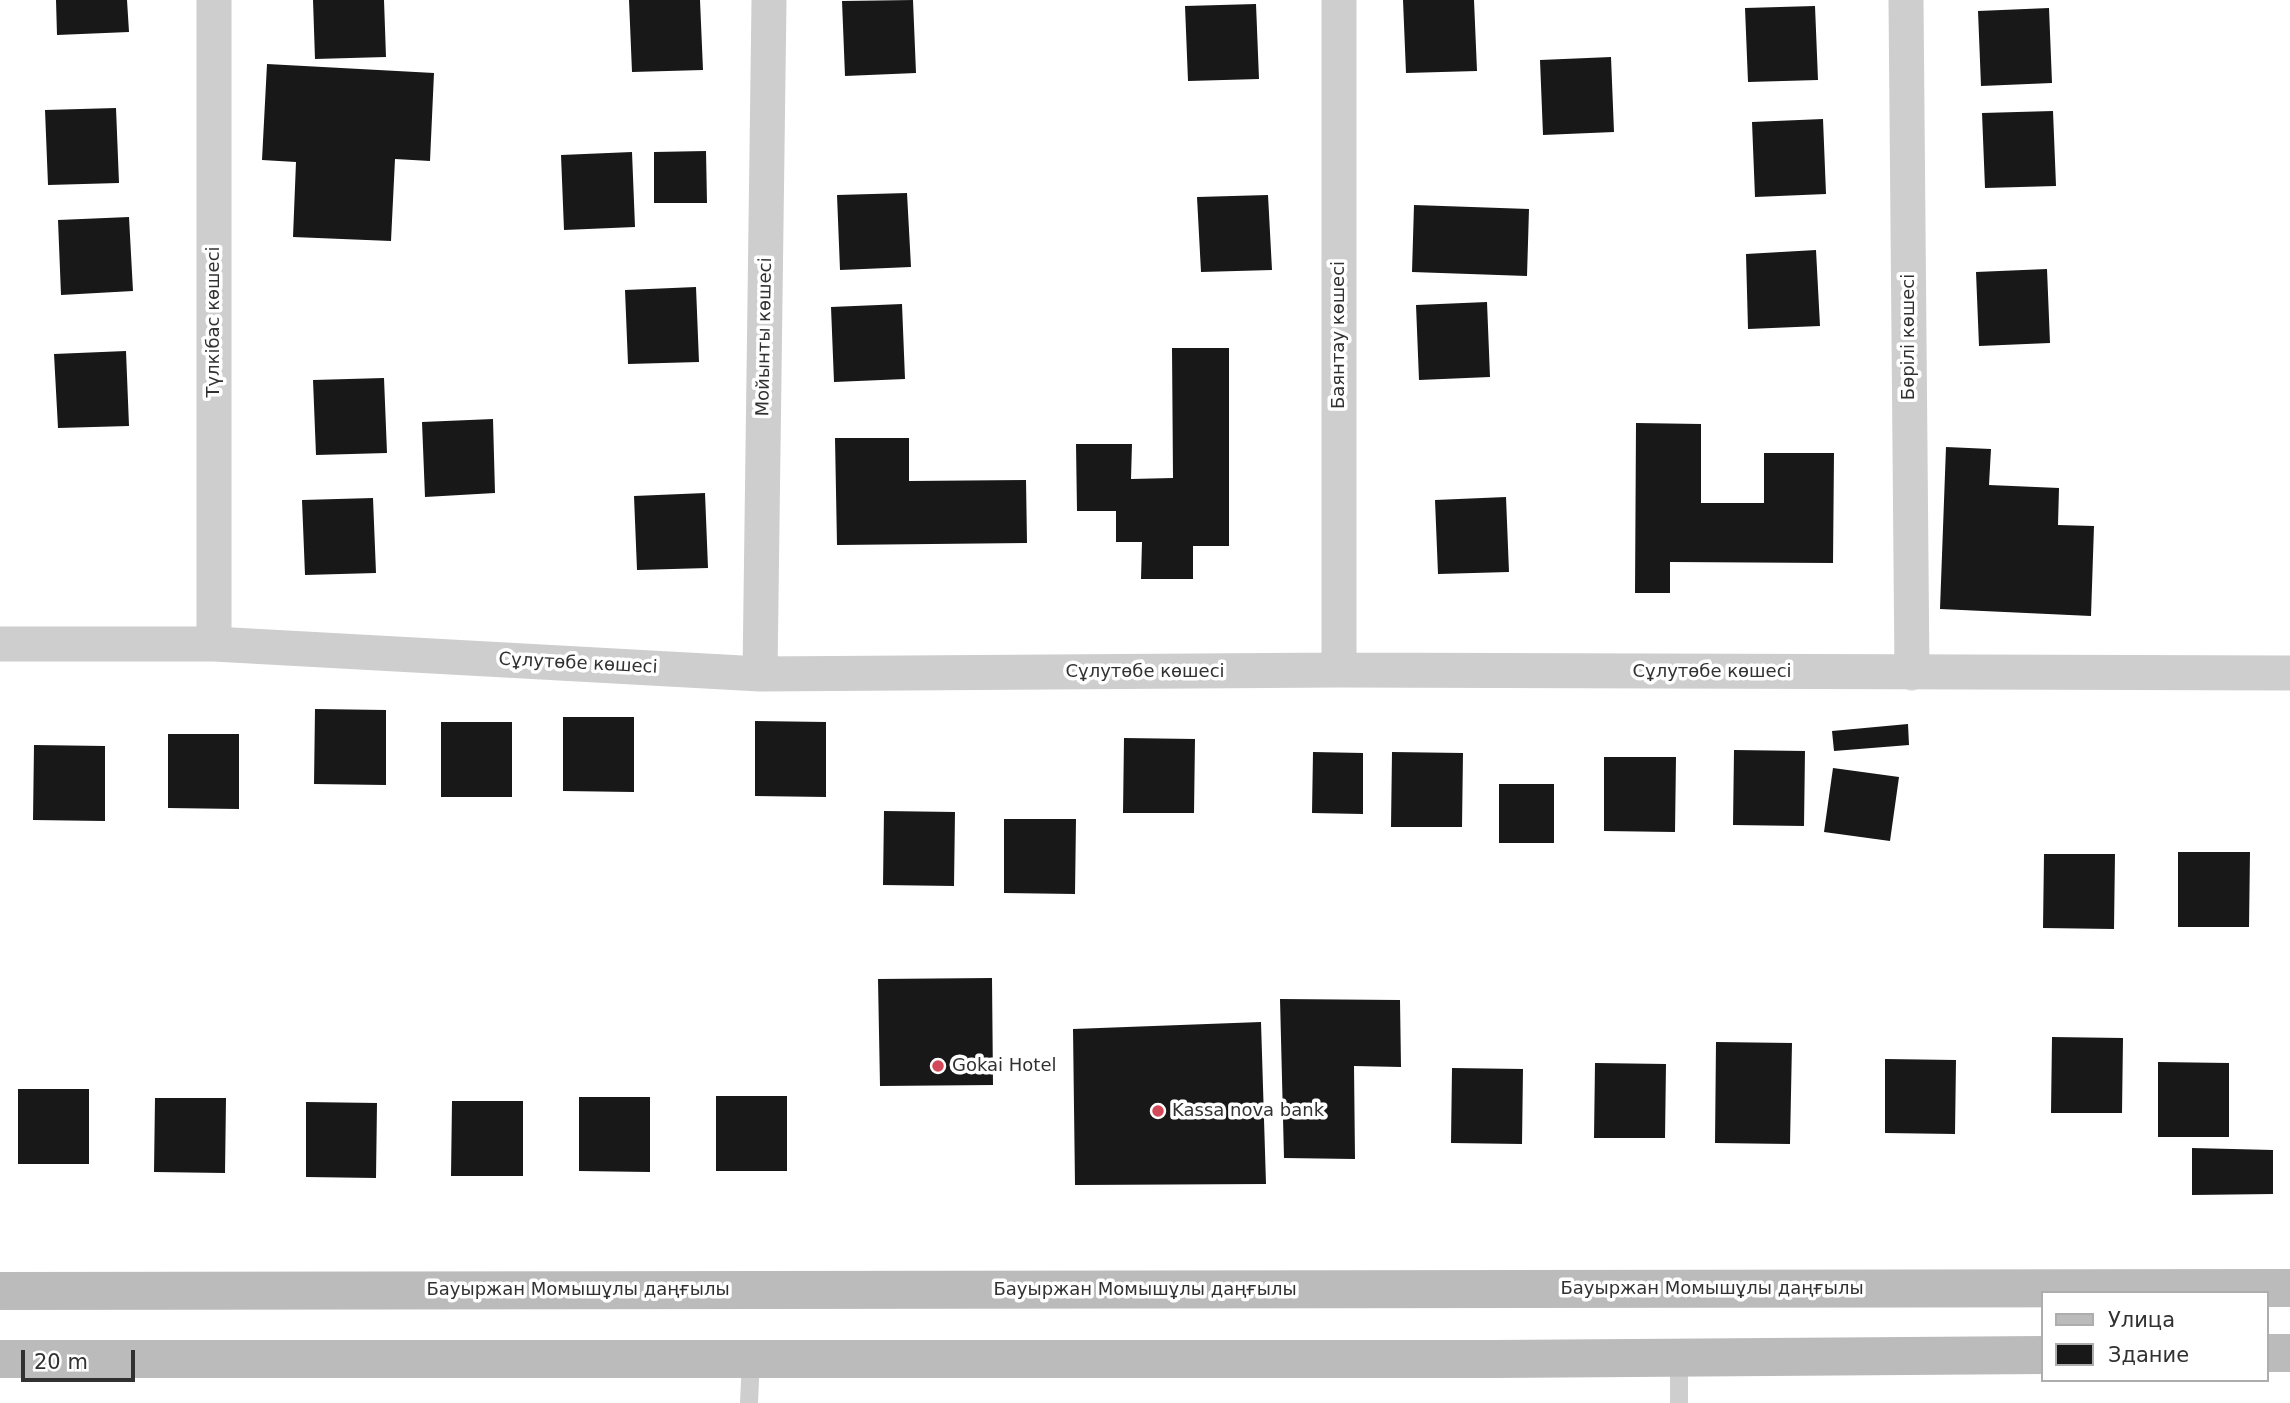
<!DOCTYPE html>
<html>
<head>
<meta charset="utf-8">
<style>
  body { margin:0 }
  #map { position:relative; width:2290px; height:1403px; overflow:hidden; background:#fff; font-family:"DejaVu Sans",sans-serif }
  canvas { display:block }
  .legend { position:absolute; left:2041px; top:1291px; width:228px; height:91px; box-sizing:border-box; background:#fff; border:2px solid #adadad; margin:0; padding:9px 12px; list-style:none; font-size:21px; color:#313131 }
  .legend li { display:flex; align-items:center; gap:14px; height:35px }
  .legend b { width:35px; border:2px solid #adadad }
  .scale { position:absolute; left:21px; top:1350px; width:114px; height:32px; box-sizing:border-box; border:4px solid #313131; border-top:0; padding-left:9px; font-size:21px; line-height:24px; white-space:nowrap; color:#313131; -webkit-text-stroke:5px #fff; paint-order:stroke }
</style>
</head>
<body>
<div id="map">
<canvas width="2290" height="1403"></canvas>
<ul class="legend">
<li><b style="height:9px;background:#bbb"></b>Улица</li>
<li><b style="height:19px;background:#181818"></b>Здание</li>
</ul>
<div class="scale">20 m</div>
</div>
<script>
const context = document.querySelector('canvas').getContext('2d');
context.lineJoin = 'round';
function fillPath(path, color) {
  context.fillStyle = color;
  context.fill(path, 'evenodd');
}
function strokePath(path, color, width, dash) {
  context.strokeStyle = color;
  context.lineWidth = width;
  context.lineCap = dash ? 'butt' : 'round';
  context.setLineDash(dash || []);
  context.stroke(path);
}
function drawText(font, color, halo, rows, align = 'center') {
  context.font = font + ' "DejaVu Sans",sans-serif';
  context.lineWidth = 7;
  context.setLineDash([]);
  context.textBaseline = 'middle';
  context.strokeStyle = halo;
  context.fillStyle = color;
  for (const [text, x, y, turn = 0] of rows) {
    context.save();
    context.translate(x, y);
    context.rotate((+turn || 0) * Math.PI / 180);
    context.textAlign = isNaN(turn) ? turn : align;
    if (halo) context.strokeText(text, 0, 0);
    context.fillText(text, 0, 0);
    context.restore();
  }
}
const building = new Path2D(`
  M 56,0 L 127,0 L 129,32 L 57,35 Z
  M 313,0 L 384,0 L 386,57 L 315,59 Z
  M 629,0 L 700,0 L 703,70 L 632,72 Z
  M 913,0 L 916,73 L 845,76 L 842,1 Z
  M 1403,0 L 1474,0 L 1477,71 L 1406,73 Z
  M 1256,4 L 1259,79 L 1188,81 L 1185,6 Z
  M 1815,6 L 1818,80 L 1748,82 L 1745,8 Z
  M 2049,8 L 2052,83 L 1981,86 L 1978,11 Z
  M 1611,57 L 1614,132 L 1543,135 L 1540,60 Z
  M 267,64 L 434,73 L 430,161 L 395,159 L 391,241 L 293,237 L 296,162 L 262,160 Z
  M 116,108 L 119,183 L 48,185 L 45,110 Z
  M 2053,111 L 2056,186 L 1985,188 L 1982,113 Z
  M 1823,119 L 1826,194 L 1755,197 L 1752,122 Z
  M 706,151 L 707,203 L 654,203 L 654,152 Z
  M 632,152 L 635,227 L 564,230 L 561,155 Z
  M 907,193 L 911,267 L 840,270 L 837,195 Z
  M 1268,195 L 1272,270 L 1201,272 L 1197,197 Z
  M 1414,205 L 1529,209 L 1527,276 L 1412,272 Z
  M 129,217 L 133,291 L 61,295 L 58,220 Z
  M 1816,250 L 1820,326 L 1748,329 L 1746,254 Z
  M 2047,269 L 2050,343 L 1979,346 L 1976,272 Z
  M 696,287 L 699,362 L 628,364 L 625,290 Z
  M 1487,302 L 1490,377 L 1419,380 L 1416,305 Z
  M 902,304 L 905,379 L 834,382 L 831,307 Z
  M 1172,348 L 1229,348 L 1229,546 L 1193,546 L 1193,579 L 1141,579 L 1142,542 L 1116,542 L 1116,511 L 1077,511 L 1076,444 L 1132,444 L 1131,479 L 1173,478 Z
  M 126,351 L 129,426 L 58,428 L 54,354 Z
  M 384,378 L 387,453 L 316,455 L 313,380 Z
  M 493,419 L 495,493 L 425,497 L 422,422 Z
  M 1636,423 L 1701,424 L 1701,503 L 1764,503 L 1764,453 L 1834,453 L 1833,563 L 1670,562 L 1670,593 L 1635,593 Z
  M 835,438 L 909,438 L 909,481 L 1026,480 L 1027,543 L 837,545 Z
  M 1946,447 L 1991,449 L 1989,485 L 2059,488 L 2058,525 L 2094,526 L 2091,616 L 1940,609 Z
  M 705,493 L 708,568 L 637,570 L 634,496 Z
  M 1506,497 L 1509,572 L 1438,574 L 1435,500 Z
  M 373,498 L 376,573 L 305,575 L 302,500 Z
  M 315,709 L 386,710 L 386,785 L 314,784 Z
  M 563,717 L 634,717 L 634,792 L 563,791 Z
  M 755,721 L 826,722 L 826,797 L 755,796 Z
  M 441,722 L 512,722 L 512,797 L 441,797 Z
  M 1908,724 L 1909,745 L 1834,751 L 1832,731 Z
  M 168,734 L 239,734 L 239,809 L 168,808 Z
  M 1124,738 L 1195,739 L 1194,813 L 1123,813 Z
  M 34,745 L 105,746 L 105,821 L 33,820 Z
  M 1734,750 L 1805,751 L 1804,826 L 1733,825 Z
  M 1313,752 L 1363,753 L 1363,814 L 1312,813 Z
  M 1392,752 L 1463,753 L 1462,827 L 1391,827 Z
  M 1604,757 L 1676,757 L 1675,832 L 1604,831 Z
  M 1833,768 L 1899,777 L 1890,841 L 1824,832 Z
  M 1499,784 L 1554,784 L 1554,843 L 1499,843 Z
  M 884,811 L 955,812 L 954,886 L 883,885 Z
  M 1004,819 L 1076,819 L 1075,894 L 1004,893 Z
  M 2178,852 L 2250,852 L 2249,927 L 2178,927 Z
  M 2044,854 L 2115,854 L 2114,929 L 2043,928 Z
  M 992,978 L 993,1085 L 880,1086 L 878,979 Z
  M 1280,999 L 1400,1000 L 1401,1067 L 1354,1066 L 1355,1159 L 1284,1158 Z
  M 1261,1022 L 1266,1184 L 1075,1185 L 1073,1029 Z
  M 2052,1037 L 2123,1038 L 2122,1113 L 2051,1113 Z
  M 1716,1042 L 1792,1043 L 1790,1144 L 1715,1143 Z
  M 1885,1059 L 1956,1060 L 1955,1134 L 1885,1133 Z
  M 2158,1062 L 2229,1063 L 2229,1137 L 2158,1137 Z
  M 1595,1063 L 1666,1064 L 1665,1138 L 1594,1138 Z
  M 1452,1068 L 1523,1069 L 1522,1144 L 1451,1143 Z
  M 18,1089 L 89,1089 L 89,1164 L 18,1164 Z
  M 716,1096 L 787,1096 L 787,1171 L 716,1171 Z
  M 579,1097 L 650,1097 L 650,1172 L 579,1171 Z
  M 155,1098 L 226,1098 L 225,1173 L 154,1172 Z
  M 452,1101 L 523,1101 L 523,1176 L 451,1176 Z
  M 306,1102 L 377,1103 L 376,1178 L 306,1177 Z
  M 2192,1148 L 2273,1150 L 2273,1194 L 2192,1195 Z`);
const lane = new Path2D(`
  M 749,1403 L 751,1359
  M 1679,1403 L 1679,1357`);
const street = new Path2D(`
  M 1906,0 L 1912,673
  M 0,644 L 214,644 L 760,674 L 1339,670 L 2290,673
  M 214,644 L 214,0
  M 1339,670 L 1339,0
  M 760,674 L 769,0`);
const secondary = new Path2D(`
  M 0,1291 L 2290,1288
  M 2267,1353 L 2290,1353
  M 0,1359 L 1496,1359 L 2043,1355`);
const markers = [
  [938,1066,7,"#d24959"],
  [1158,1111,7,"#d24959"]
];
const streetNames = [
  ["Түлкібас көшесі",214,322,-90],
  ["Баянтау көшесі",1339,335,-90],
  ["Мойынты көшесі",765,337,-89],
  ["Бөрілі көшесі",1909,337,-90],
  ["Сұлутөбе көшесі",578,664,3],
  ["Сұлутөбе көшесі",1145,672],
  ["Сұлутөбе көшесі",1712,672],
  ["Бауыржан Момышұлы даңғылы",1712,1289],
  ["Бауыржан Момышұлы даңғылы",578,1290],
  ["Бауыржан Момышұлы даңғылы",1145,1290]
];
const poiNames = [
  ["Gokai Hotel",952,1066],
  ["Kassa nova bank",1172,1111]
];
fillPath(building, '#181818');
strokePath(lane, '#cecece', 18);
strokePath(street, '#cecece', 35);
strokePath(secondary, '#bbb', 38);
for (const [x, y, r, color] of markers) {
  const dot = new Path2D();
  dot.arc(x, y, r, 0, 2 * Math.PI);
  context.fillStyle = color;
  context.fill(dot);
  strokePath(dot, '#fff', 2.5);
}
drawText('18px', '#313131', '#fff', streetNames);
drawText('18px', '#313131', '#fff', poiNames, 'left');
</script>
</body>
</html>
